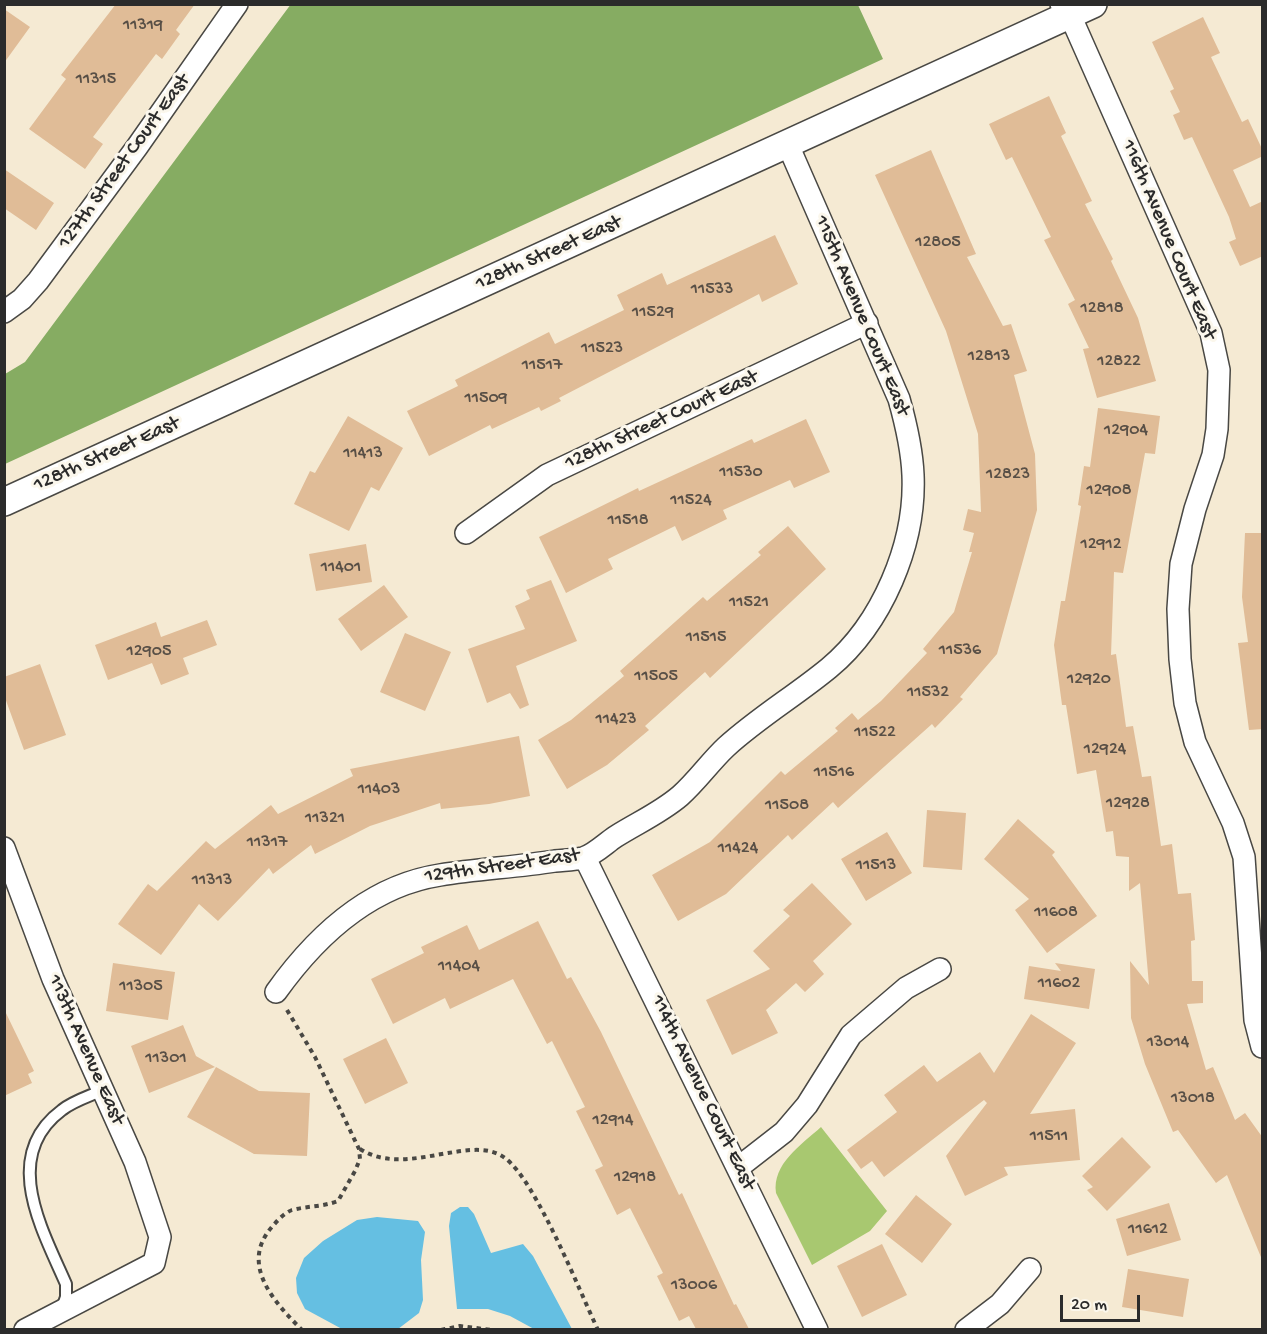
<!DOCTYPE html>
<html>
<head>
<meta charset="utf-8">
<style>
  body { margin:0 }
  #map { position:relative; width:1267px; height:1334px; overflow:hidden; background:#f5ead3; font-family:"Gochi Hand",sans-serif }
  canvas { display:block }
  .frame { position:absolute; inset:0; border:6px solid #2b2b2b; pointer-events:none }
  .scale { position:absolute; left:1060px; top:1295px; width:80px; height:27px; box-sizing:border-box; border:3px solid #2b2b2b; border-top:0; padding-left:8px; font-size:18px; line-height:21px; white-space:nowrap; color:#2b2b2b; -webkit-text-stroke:4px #fbf7ec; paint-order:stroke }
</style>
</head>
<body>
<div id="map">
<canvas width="1267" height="1334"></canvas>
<div class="frame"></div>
<div class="scale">20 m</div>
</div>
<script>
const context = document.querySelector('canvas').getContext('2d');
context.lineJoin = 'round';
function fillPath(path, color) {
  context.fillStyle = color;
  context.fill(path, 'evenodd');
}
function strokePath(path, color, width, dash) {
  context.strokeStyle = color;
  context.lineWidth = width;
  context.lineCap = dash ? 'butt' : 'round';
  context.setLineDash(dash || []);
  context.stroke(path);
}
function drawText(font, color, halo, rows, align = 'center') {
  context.font = font + ' "Gochi Hand",sans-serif';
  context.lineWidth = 6;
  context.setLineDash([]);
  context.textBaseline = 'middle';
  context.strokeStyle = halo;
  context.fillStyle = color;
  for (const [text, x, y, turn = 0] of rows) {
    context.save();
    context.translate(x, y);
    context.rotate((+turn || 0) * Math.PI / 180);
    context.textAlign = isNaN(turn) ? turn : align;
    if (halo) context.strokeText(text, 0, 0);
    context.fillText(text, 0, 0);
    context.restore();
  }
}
const green = new Path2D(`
  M 821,1127 L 887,1211 L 870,1231 L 812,1265 L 776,1193 C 772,1164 801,1145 821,1127 Z`);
const forest = new Path2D(`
  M 291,4 L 858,5 L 883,59 L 5,464 L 5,374 L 25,362 Z`);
const water = new Path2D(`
  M 460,1207 L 468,1207 L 474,1214 L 491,1253 L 523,1244 L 533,1256 L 572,1329 L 534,1329 L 510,1316 L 488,1309 L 457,1309 L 449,1226 L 451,1213 Z
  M 377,1217 L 418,1221 L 425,1232 L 421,1260 L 423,1300 L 419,1313 L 398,1329 L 342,1329 L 305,1309 L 297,1293 L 296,1278 L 304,1258 L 323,1241 L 357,1220 Z`);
const building = new Path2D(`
  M 116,4 L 195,4 L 176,30 L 180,34 L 162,59 L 156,54 L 93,137 L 103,144 L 85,169 L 29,129 L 66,79 L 61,75 Z
  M 4,9 L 30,27 L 4,63 Z
  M 1203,17 L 1220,53 L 1211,57 L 1242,122 L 1248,119 L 1263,151 L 1263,156 L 1233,170 L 1250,207 L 1263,201 L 1263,256 L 1240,266 L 1229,242 L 1236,239 L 1229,217 L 1192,137 L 1184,140 L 1173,115 L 1180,112 L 1170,91 L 1174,89 L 1152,42 Z
  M 1049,96 L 1066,133 L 1061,136 L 1092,201 L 1085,204 L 1113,259 L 1111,261 L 1138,318 L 1156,381 L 1097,398 L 1083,349 L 1089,348 L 1068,304 L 1075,300 L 1044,240 L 1051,237 L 1012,157 L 1006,160 L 989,124 Z
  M 931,150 L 976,254 L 967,257 L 1003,326 L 1011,324 L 1027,371 L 1014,375 L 1035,454 L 1037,510 L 997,654 L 960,697 L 963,699 L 935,728 L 932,724 L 838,808 L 833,802 L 792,840 L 788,835 L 726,894 L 678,921 L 652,875 L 710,842 L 781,771 L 785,775 L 838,731 L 835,728 L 852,713 L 858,720 L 881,701 L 927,653 L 923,649 L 954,612 L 972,552 L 969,552 L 974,533 L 963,530 L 968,509 L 981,512 L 978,434 L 946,331 L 875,175 Z
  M 4,169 L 54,203 L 36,230 L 4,208 Z
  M 775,235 L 798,284 L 762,302 L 759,294 L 559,398 L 561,401 L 541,411 L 539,407 L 492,429 L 490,425 L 429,456 L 407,411 L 458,386 L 455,380 L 549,332 L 555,344 L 624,310 L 617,295 L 662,273 L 667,285 Z
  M 1098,408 L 1160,416 L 1155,454 L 1145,453 L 1123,573 L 1114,572 L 1111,655 L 1116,654 L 1126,727 L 1133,726 L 1142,777 L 1151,776 L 1161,846 L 1172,844 L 1178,894 L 1191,893 L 1195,940 L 1191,941 L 1192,981 L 1203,981 L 1203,1003 L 1187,1004 L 1206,1070 L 1213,1067 L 1235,1120 L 1245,1113 L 1263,1138 L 1263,1262 L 1227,1175 L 1216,1183 L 1178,1130 L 1173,1132 L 1145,1064 L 1131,1018 L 1130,961 L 1149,985 L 1140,883 L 1129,891 L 1129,857 L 1116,856 L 1113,831 L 1106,832 L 1096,770 L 1077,774 L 1066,705 L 1062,705 L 1054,645 L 1061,601 L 1065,601 L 1081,506 L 1078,505 L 1084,466 L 1090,467 Z
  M 348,416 L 403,448 L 379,491 L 371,487 L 349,531 L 294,504 L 310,471 L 315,473 Z
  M 806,419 L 830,472 L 794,488 L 790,480 L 723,510 L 727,519 L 682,541 L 675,526 L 608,559 L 613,569 L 566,593 L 539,537 L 638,488 L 639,491 L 752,439 L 754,443 Z
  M 788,526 L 826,569 L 710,678 L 705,672 L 645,726 L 649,730 L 607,765 L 567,789 L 538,740 L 571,720 L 624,676 L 620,671 L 703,597 L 707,601 L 761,555 L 758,552 Z
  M 1245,533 L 1263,533 L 1263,729 L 1249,730 L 1238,643 L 1248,642 L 1242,597 Z
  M 366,544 L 372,582 L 316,591 L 309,554 Z
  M 551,580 L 577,641 L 516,666 L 529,705 L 520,709 L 510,693 L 487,703 L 468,649 L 525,629 L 515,606 L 530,599 L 526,590 Z
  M 384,585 L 408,617 L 361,651 L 338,619 Z
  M 207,620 L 217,645 L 183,658 L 189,674 L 161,685 L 152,663 L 108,680 L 95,645 L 156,622 L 161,637 Z
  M 405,633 L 451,652 L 425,711 L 380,692 Z
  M 40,664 L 66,735 L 24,750 L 4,695 L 4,677 Z
  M 519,736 L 530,796 L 489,804 L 441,809 L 440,803 L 370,826 L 315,854 L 311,845 L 273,874 L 269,868 L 218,921 L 199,904 L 161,955 L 118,924 L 148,884 L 157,891 L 206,841 L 215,849 L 271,805 L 278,814 L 353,776 L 350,769 Z
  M 927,810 L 966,813 L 962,870 L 923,867 Z
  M 1018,819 L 1055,852 L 1052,855 L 1097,916 L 1047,953 L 1015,910 L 1029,899 L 984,859 Z
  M 887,832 L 912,873 L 866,901 L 841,859 Z
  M 812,883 L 852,924 L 813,961 L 824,974 L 805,992 L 796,983 L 766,1010 L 778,1033 L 732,1055 L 706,1000 L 770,969 L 753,951 L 790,916 L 783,910 Z
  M 538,921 L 567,979 L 571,977 L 601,1032 L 679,1195 L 682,1193 L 734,1305 L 736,1304 L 749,1329 L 696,1329 L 689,1316 L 679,1321 L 657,1276 L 663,1273 L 630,1208 L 617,1215 L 595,1170 L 603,1166 L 576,1111 L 585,1107 L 552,1041 L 547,1044 L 513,979 L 450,1009 L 445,998 L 393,1024 L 371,979 L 424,953 L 421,947 L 467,925 L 479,950 Z
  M 113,963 L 175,972 L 168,1020 L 106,1011 Z
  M 1055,963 L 1095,969 L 1089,1009 L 1024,999 L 1029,966 L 1061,971 Z
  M 4,1009 L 34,1071 L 28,1074 L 32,1083 L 4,1096 Z
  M 1031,1014 L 1076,1043 L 1030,1114 L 1075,1109 L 1080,1160 L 1004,1167 L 1008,1175 L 965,1196 L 946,1156 L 987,1103 L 984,1100 L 884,1177 L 872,1161 L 861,1169 L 847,1150 L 897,1112 L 884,1095 L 924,1065 L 937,1082 L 980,1052 L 994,1073 Z
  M 183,1025 L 196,1056 L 215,1067 L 149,1093 L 131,1046 Z
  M 386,1038 L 408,1083 L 365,1104 L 343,1059 Z
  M 216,1067 L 259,1091 L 310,1093 L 307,1156 L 254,1154 L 187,1117 Z
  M 1122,1137 L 1151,1167 L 1107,1211 L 1087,1190 L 1093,1187 L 1082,1176 Z
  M 916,1195 L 952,1224 L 922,1263 L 885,1234 Z
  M 1169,1203 L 1181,1240 L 1127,1256 L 1116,1219 Z
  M 882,1244 L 907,1295 L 862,1317 L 837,1266 Z
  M 1128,1269 L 1189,1279 L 1183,1317 L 1122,1307 Z`);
const path = new Path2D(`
  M 287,1010 L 315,1057 L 359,1149 L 360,1159 L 355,1171 L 338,1201 C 322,1207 307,1206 292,1210 C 284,1213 277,1221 271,1228 C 240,1265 274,1302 302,1330
  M 360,1149 C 387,1166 418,1158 448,1153 C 467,1150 489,1146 505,1158 C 536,1181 579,1290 598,1330
  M 441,1330 L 460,1326 L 492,1330`);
const service = new Path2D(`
  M 61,1311 L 66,1297 L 66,1284 C 42,1229 0,1156 62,1110 C 73,1101 90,1096 103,1090`);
const minor = new Path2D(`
  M 1061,4 L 1070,15 L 1211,333 L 1219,370 L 1217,429 L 1213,455 L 1195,509 L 1181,564 L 1178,609 L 1180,659 L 1185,703 L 1195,742 L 1233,823 L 1244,857 L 1255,1020 L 1262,1047
  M 4,312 L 22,299 L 38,281 L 137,147 L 237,4
  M 466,533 L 547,475 L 867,323
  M 4,848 L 53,979 L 135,1162 L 160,1237 L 154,1263 L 25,1330
  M 585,858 L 817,1330
  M 276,992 C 316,936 369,886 440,875 C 478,869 516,867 555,861 C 564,860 574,860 583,858 C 594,855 606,843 615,837 C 637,823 660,813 680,796 C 697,781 710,762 726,747 C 759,717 795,696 829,668 C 882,624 916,544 913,475 C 912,450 906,424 899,399 L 788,145
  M 739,1167 L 784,1132 L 807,1105 L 851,1035 L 906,988 L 940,969
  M 966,1330 L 1000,1304 L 1030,1269`);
const tertiary = new Path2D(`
  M 4,502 L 1093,4`);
const numberNames = [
  ["11319",143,26],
  ["11315",96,80],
  ["12805",938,243],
  ["11533",712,290],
  ["12818",1102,309],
  ["11529",653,313],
  ["11523",602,349],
  ["12813",989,357],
  ["12822",1119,362],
  ["11517",542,366],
  ["11509",486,399],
  ["12904",1126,431],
  ["11413",363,454],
  ["11530",741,473],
  ["12823",1008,475],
  ["12908",1109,491],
  ["11524",691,501],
  ["11518",628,521],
  ["12912",1101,545],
  ["11401",341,568],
  ["11521",749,603],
  ["11515",706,638],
  ["11536",960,651],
  ["12905",149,652],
  ["11505",656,677],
  ["12920",1089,680],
  ["11532",928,693],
  ["11423",616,720],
  ["11522",875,733],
  ["12924",1105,750],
  ["11516",834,773],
  ["11403",379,790],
  ["12928",1128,804],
  ["11508",787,806],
  ["11321",325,819],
  ["11317",267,843],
  ["11424",738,849],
  ["11513",876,866],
  ["11313",212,881],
  ["11608",1056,913],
  ["11404",459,967],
  ["11602",1059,984],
  ["11305",141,987],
  ["13014",1168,1043],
  ["11301",166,1059],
  ["13018",1193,1099],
  ["12914",613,1121],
  ["11511",1049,1137],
  ["12918",635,1178],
  ["11612",1148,1230],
  ["13006",694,1286]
];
const streetNames = [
  ["127th Street Court East",125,162,-54],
  ["116th Avenue Court East",1168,240,67],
  ["128th Street East",549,254,-24],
  ["115th Avenue Court East",861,316,67],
  ["128th Street Court East",662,421,-25],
  ["128th Street East",107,455,-24],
  ["129th Street East",502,867,-8],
  ["113th Avenue East",85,1050,66],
  ["114th Avenue Court East",702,1093,64]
];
fillPath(green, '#a8c870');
fillPath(forest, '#86ac62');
fillPath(water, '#65bfe2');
fillPath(building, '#e0bc97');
strokePath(service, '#494844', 14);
strokePath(minor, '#494844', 24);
strokePath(tertiary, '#494844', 30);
strokePath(path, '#494844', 4, [4.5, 4.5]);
strokePath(service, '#fff', 10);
strokePath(minor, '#fff', 21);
strokePath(tertiary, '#fff', 27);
drawText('18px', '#584f46', null, numberNames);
drawText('21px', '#2b2b2b', '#fbf7ec', streetNames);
</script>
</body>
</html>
